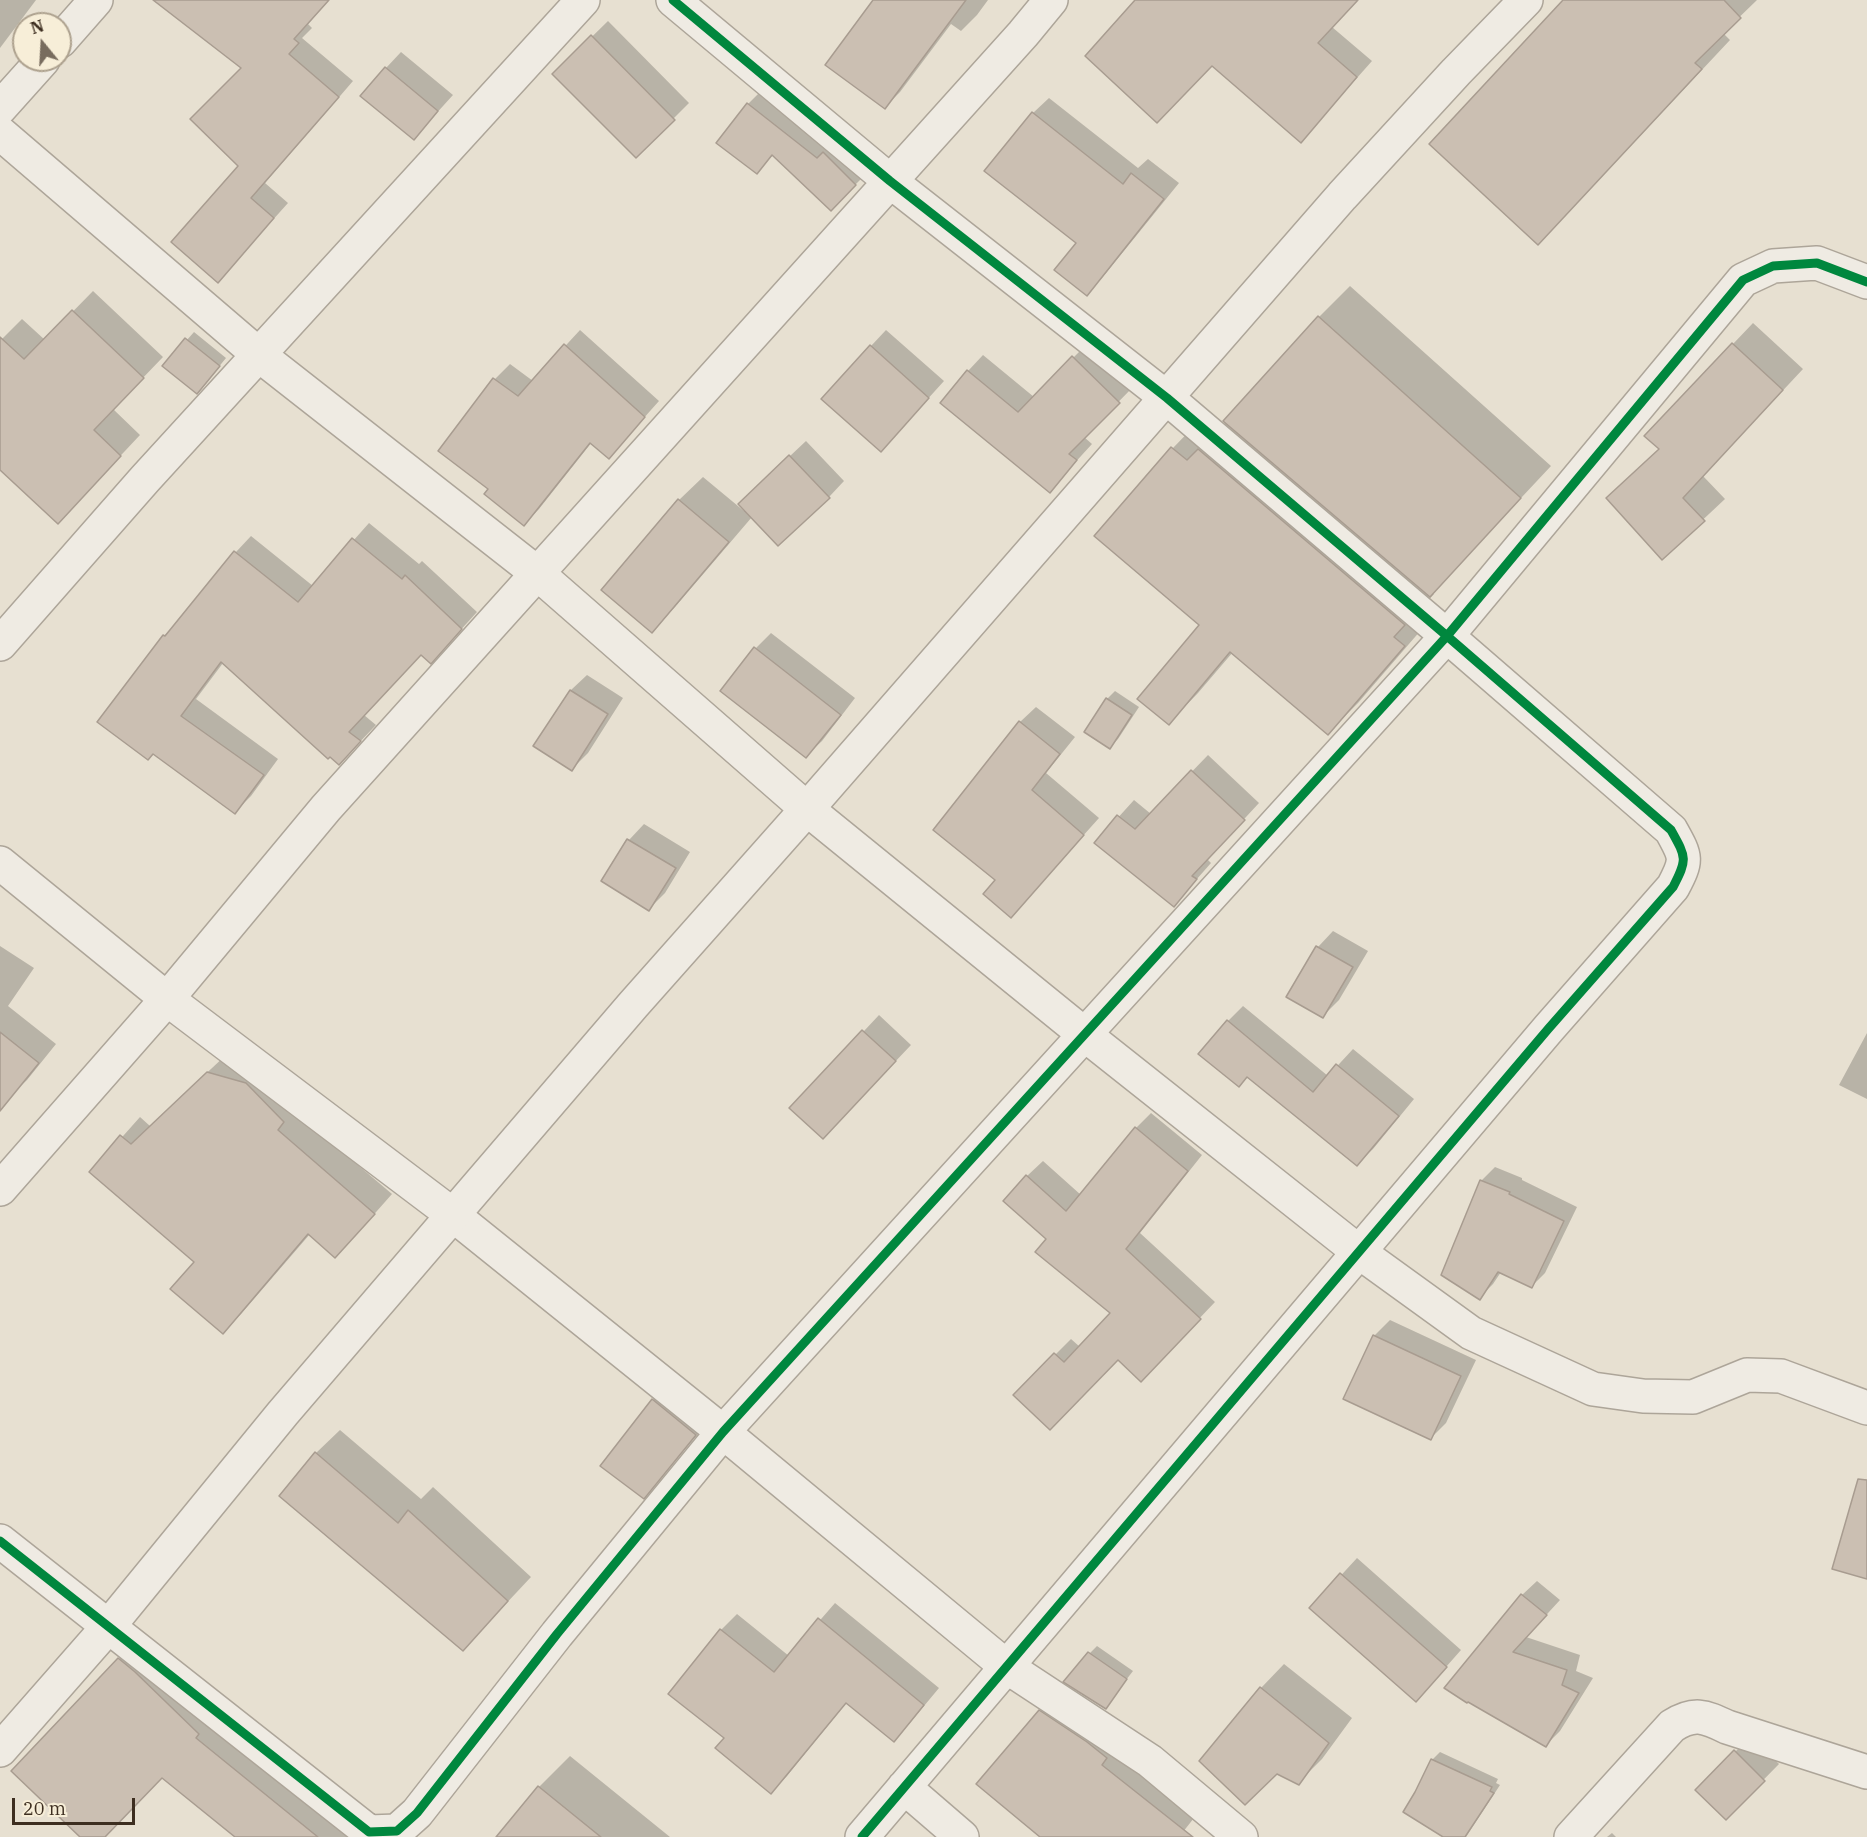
<!DOCTYPE html>
<html>
<head>
<meta charset="utf-8">
<style>
  body { margin:0 }
  #map { position:relative; width:1867px; height:1837px; overflow:hidden; background:#e7e0d1; font-family:"IBM Plex Serif",serif }
  canvas { display:block }
  .north { position:absolute; left:12px; top:12px; width:60px; height:60px; box-sizing:border-box; background:#f7eed8; border:2px solid #ada18e; border-radius:50%; rotate:342deg; font-size:16px; font-weight:700; line-height:24px; text-align:center; color:#3d2e20 }
  .north::after { content:''; display:block; margin:auto; width:21px; height:27px; background:#786c5e; clip-path:polygon(50% 0,100% 100%,50% 72%,0 100%) }
  .scale { position:absolute; left:12px; top:1798px; width:123px; height:27px; box-sizing:border-box; border:3px solid #3d2e20; border-top:0; padding-left:8px; font-size:18px; line-height:21px; white-space:nowrap; color:#3d2e20; -webkit-text-stroke:4px #f7eed8; paint-order:stroke }
</style>
</head>
<body>
<div id="map">
<canvas width="1867" height="1837"></canvas>
<div class="north">N</div>
<div class="scale">20 m</div>
</div>
<script>
const context = document.querySelector('canvas').getContext('2d');
context.lineJoin = 'round';
function fillPath(path, color) {
  context.fillStyle = color;
  context.fill(path, 'evenodd');
}
function strokePath(path, color, width, dash) {
  context.strokeStyle = color;
  context.lineWidth = width;
  context.lineCap = dash ? 'butt' : 'round';
  context.setLineDash(dash || []);
  context.stroke(path);
}
const shadow = new Path2D(`
  M 0,0 L 36,0 L 0,48 Z
  M 156,0 L 329,0 L 308,24 L 312,28 L 302,38 L 353,81 L 265,183 L 288,203 L 218,281 L 240,166 L 243,68 Z
  M 875,0 L 988,0 L 977,15 L 961,31 L 951,24 L 900,92 L 885,107 Z
  M 1135,0 L 1357,0 L 1332,27 L 1372,61 L 1301,141 Z
  M 1565,0 L 1757,0 L 1723,33 L 1730,40 L 1567,214 Z
  M 608,21 L 689,103 L 636,156 L 554,74 Z
  M 401,52 L 453,95 L 414,138 L 386,68 Z
  M 761,91 L 868,172 L 831,209 L 774,154 L 757,172 L 718,143 L 748,104 Z
  M 1049,98 L 1138,168 L 1148,159 L 1179,183 L 1102,278 L 1086,294 L 1078,243 L 1033,113 Z
  M 1350,286 L 1551,466 L 1432,593 L 1434,594 L 1423,606 L 1434,615 L 1358,703 L 1328,733 L 1233,652 L 1198,693 L 1169,723 L 1201,624 L 1097,536 L 1173,448 L 1202,418 L 1218,431 L 1319,317 Z
  M 93,291 L 163,357 L 113,409 L 140,435 L 78,501 L 0,468 L 0,341 L 22,319 L 45,340 Z
  M 1753,323 L 1803,369 L 1703,476 L 1725,499 L 1662,558 L 1608,498 L 1660,448 L 1733,344 Z
  M 580,330 L 659,401 L 609,457 L 592,442 L 539,509 L 524,524 L 490,489 L 440,450 L 495,379 L 510,364 L 533,381 Z
  M 886,330 L 944,381 L 896,434 L 871,346 Z
  M 194,332 L 226,358 L 204,385 L 164,366 Z
  M 1089,342 L 1134,386 L 1084,437 L 1092,444 L 1049,491 L 968,371 L 983,355 L 1034,397 Z
  M 806,441 L 844,481 L 829,497 L 752,517 L 675,607 L 651,631 L 679,500 L 703,477 L 744,511 L 756,488 Z
  M 369,523 L 419,564 L 422,561 L 477,612 L 446,646 L 422,653 L 364,715 L 376,725 L 355,747 L 223,663 L 196,699 L 278,759 L 251,796 L 235,812 L 153,753 L 164,636 L 180,620 L 236,552 L 251,536 L 313,586 Z
  M 771,633 L 855,698 L 822,741 L 806,756 L 756,648 Z
  M 587,675 L 623,698 L 588,753 L 572,769 L 536,745 L 571,690 Z
  M 1115,691 L 1139,707 L 1118,739 L 1110,747 L 1107,699 Z
  M 1036,707 L 1075,737 L 1046,773 L 1099,818 L 1011,916 L 1020,722 Z
  M 1208,755 L 1259,803 L 1207,859 L 1211,863 L 1174,905 L 1096,842 L 1134,800 L 1151,814 Z
  M 644,824 L 690,852 L 665,893 L 649,909 L 603,881 L 629,840 Z
  M 1333,931 L 1368,951 L 1339,1000 L 1323,1016 L 1318,947 Z
  M 0,946 L 34,968 L 8,1006 L 56,1044 L 27,1080 L 8,1098 L 0,1092 Z
  M 1243,1006 L 1328,1076 L 1353,1049 L 1414,1099 L 1373,1149 L 1357,1164 L 1228,1021 Z
  M 879,1015 L 911,1045 L 839,1121 L 792,1108 Z
  M 1867,1033 L 1867,1099 L 1839,1085 Z
  M 227,1054 L 392,1194 L 354,1237 L 310,1234 L 241,1314 L 222,1332 L 196,1261 L 91,1172 L 140,1117 L 150,1126 Z
  M 1151,1113 L 1202,1155 L 1140,1233 L 1215,1302 L 1156,1364 L 1119,1358 L 1015,1395 L 1071,1339 L 1080,1347 L 1112,1313 L 1048,1239 L 1027,1176 L 1043,1161 L 1081,1195 L 1136,1128 Z
  M 1495,1167 L 1522,1178 L 1522,1180 L 1577,1207 L 1545,1273 L 1531,1287 L 1501,1272 L 1493,1284 L 1479,1298 L 1481,1181 Z
  M 1390,1320 L 1476,1360 L 1446,1423 L 1430,1439 L 1374,1336 Z
  M 669,1384 L 711,1418 L 659,1481 L 644,1497 L 653,1400 Z
  M 340,1430 L 421,1499 L 433,1487 L 531,1577 L 486,1625 L 281,1496 L 316,1453 Z
  M 1357,1558 L 1461,1650 L 1431,1684 L 1311,1608 Z
  M 1537,1581 L 1560,1600 L 1526,1637 L 1580,1655 L 1576,1671 L 1593,1678 L 1560,1731 L 1546,1745 L 1468,1700 L 1522,1595 Z
  M 835,1603 L 939,1688 L 909,1724 L 894,1740 L 847,1702 L 787,1776 L 771,1792 L 726,1737 L 721,1630 L 737,1614 L 789,1656 Z
  M 137,1640 L 371,1837 L 246,1837 L 162,1776 L 90,1837 L 83,1837 L 119,1659 Z
  M 1097,1646 L 1133,1671 L 1105,1707 L 1090,1653 Z
  M 1284,1664 L 1352,1718 L 1322,1759 L 1298,1783 L 1277,1772 L 1201,1760 L 1261,1688 Z
  M 1064,1688 L 1205,1804 L 1179,1837 L 1042,1837 L 1040,1711 Z
  M 1751,1736 L 1779,1764 L 1726,1818 L 1697,1790 Z
  M 1440,1752 L 1498,1779 L 1496,1783 L 1500,1785 L 1466,1837 L 1446,1837 L 1432,1760 Z
  M 570,1756 L 670,1837 L 498,1837 L 539,1787 Z
  M 1612,1833 L 1616,1837 L 1607,1837 Z`);
const building = new Path2D(`
  M 153,0 L 329,0 L 294,39 L 299,43 L 289,54 L 339,97 L 251,198 L 274,218 L 218,283 L 171,242 L 238,166 L 190,119 L 241,68 Z
  M 873,0 L 966,0 L 885,109 L 825,65 Z
  M 1135,0 L 1358,0 L 1318,43 L 1357,77 L 1301,143 L 1212,66 L 1157,123 L 1085,56 Z
  M 1563,0 L 1724,0 L 1741,18 L 1695,63 L 1702,69 L 1538,245 L 1429,144 Z
  M 591,35 L 675,120 L 636,158 L 552,74 Z
  M 385,67 L 438,111 L 414,140 L 360,96 Z
  M 747,103 L 817,158 L 823,152 L 856,185 L 831,211 L 772,155 L 757,174 L 716,143 Z
  M 1032,112 L 1123,184 L 1131,173 L 1164,199 L 1087,296 L 1054,270 L 1076,243 L 984,171 Z
  M 72,310 L 144,378 L 94,430 L 121,456 L 58,524 L 0,470 L 0,337 L 24,359 Z
  M 1318,316 L 1521,498 L 1430,597 L 1223,421 Z
  M 185,338 L 220,366 L 197,394 L 162,366 Z
  M 1732,343 L 1783,390 L 1683,498 L 1705,521 L 1662,560 L 1606,498 L 1659,449 L 1644,436 Z
  M 564,344 L 645,417 L 609,459 L 590,443 L 524,526 L 484,494 L 488,489 L 438,451 L 493,378 L 518,396 Z
  M 870,345 L 929,398 L 881,452 L 821,399 Z
  M 1072,356 L 1120,403 L 1069,454 L 1077,460 L 1050,493 L 940,403 L 967,370 L 1018,412 Z
  M 1171,447 L 1187,460 L 1198,449 L 1405,625 L 1394,637 L 1405,646 L 1328,735 L 1230,652 L 1169,725 L 1137,699 L 1199,625 L 1094,536 Z
  M 789,455 L 830,498 L 778,546 L 738,504 Z
  M 678,499 L 729,542 L 652,633 L 601,590 Z
  M 352,538 L 402,579 L 405,575 L 462,629 L 431,664 L 421,655 L 349,732 L 361,741 L 339,765 L 330,757 L 328,759 L 221,662 L 181,716 L 264,775 L 235,814 L 153,754 L 148,760 L 97,722 L 163,635 L 165,636 L 234,551 L 298,602 Z
  M 754,647 L 841,715 L 806,758 L 720,691 Z
  M 570,690 L 608,714 L 572,771 L 533,746 Z
  M 1106,698 L 1132,715 L 1110,749 L 1084,732 Z
  M 1019,721 L 1060,754 L 1032,790 L 1084,835 L 1011,918 L 983,894 L 995,880 L 933,830 Z
  M 1191,770 L 1245,820 L 1192,876 L 1197,879 L 1174,907 L 1094,843 L 1117,815 L 1135,829 Z
  M 627,839 L 676,868 L 649,911 L 601,881 Z
  M 1316,946 L 1353,967 L 1323,1018 L 1286,997 Z
  M 1227,1020 L 1313,1092 L 1336,1064 L 1399,1116 L 1357,1166 L 1247,1077 L 1239,1087 L 1198,1054 Z
  M 862,1030 L 896,1061 L 823,1139 L 789,1108 Z
  M 0,1032 L 39,1063 L 0,1111 Z
  M 207,1072 L 246,1083 L 284,1122 L 278,1130 L 375,1214 L 335,1258 L 308,1234 L 223,1334 L 170,1289 L 194,1262 L 89,1172 L 120,1135 L 131,1144 Z
  M 1135,1127 L 1188,1171 L 1126,1249 L 1201,1319 L 1141,1382 L 1118,1360 L 1050,1430 L 1013,1395 L 1054,1353 L 1064,1362 L 1110,1313 L 1035,1252 L 1046,1239 L 1003,1201 L 1026,1175 L 1066,1211 Z
  M 1480,1180 L 1510,1192 L 1509,1194 L 1564,1221 L 1532,1288 L 1498,1272 L 1480,1300 L 1441,1275 Z
  M 1373,1335 L 1461,1376 L 1431,1440 L 1343,1399 Z
  M 652,1399 L 696,1435 L 644,1499 L 600,1466 Z
  M 315,1452 L 398,1523 L 408,1510 L 508,1601 L 463,1651 L 279,1496 Z
  M 1858,1479 L 1867,1480 L 1867,1579 L 1832,1569 Z
  M 1340,1573 L 1447,1667 L 1416,1702 L 1309,1608 Z
  M 1521,1594 L 1547,1615 L 1513,1652 L 1567,1670 L 1562,1685 L 1579,1693 L 1546,1747 L 1468,1702 L 1467,1703 L 1444,1688 Z
  M 818,1618 L 924,1705 L 894,1742 L 846,1703 L 771,1794 L 715,1748 L 724,1738 L 668,1694 L 720,1629 L 774,1672 Z
  M 1088,1652 L 1127,1679 L 1106,1709 L 1063,1682 Z
  M 118,1658 L 135,1672 L 199,1734 L 196,1738 L 318,1837 L 235,1837 L 162,1778 L 105,1837 L 80,1837 L 11,1771 Z
  M 1260,1687 L 1329,1743 L 1299,1785 L 1277,1774 L 1245,1805 L 1199,1761 Z
  M 1039,1710 L 1087,1742 L 1107,1758 L 1102,1765 L 1193,1837 L 1040,1837 L 976,1784 Z
  M 1734,1750 L 1765,1781 L 1726,1820 L 1695,1790 Z
  M 1431,1759 L 1492,1787 L 1490,1791 L 1494,1793 L 1465,1837 L 1443,1837 L 1403,1812 L 1415,1792 Z
  M 538,1786 L 601,1837 L 496,1837 Z`);
const minor = new Path2D(`
  M 673,0 L 890,181 L 1167,398 L 1447,636 L 1671,830 C 1686,857 1688,859 1673,887 L 1549,1028 L 862,1837
  M 60,41 L 96,0
  M 0,108 L 43,60
  M 0,133 L 259,355 L 537,573 L 807,809 L 1084,1034 L 1359,1252 L 1471,1333 L 1593,1389 L 1643,1396 L 1693,1397 L 1747,1375 L 1781,1376 L 1867,1408
  M 0,644 L 145,479 L 583,0
  M 0,863 L 167,999 L 453,1215 L 723,1432 L 1007,1667 L 1150,1761 L 1241,1837
  M 0,1189 L 167,999 L 326,808 L 1023,34 L 1051,0
  M 0,1541 L 369,1832 L 397,1831 L 417,1813 L 557,1634 L 723,1432 L 1447,636 L 1743,280 L 1773,266 L 1817,263 L 1867,282
  M 904,1787 L 962,1837
  M 1571,1837 L 1672,1726 C 1694,1712 1704,1716 1727,1727 L 1867,1772`);
const tertiary = new Path2D(`
  M 0,1750 L 108,1627 L 283,1413 L 633,1005 L 807,809 L 1342,196 L 1456,72 L 1526,0`);
const cycleway = new Path2D(`
  M 673,0 L 890,181 L 1167,398 L 1447,636 L 1671,830 C 1686,857 1688,859 1673,887 L 1549,1028 L 862,1837
  M 0,1541 L 369,1832 L 397,1831 L 417,1813 L 557,1634 L 723,1432 L 1447,636 L 1743,280 L 1773,266 L 1817,263 L 1867,282`);
fillPath(shadow, '#0003');
fillPath(building, '#cbbfb2');
strokePath(building, '#a89c90', 1.5);
strokePath(minor, '#ada599', 36);
strokePath(tertiary, '#ada599', 36);
strokePath(minor, '#efebe3', 33);
strokePath(tertiary, '#efebe3', 33);
strokePath(cycleway, '#00873e', 9);
</script>
</body>
</html>
